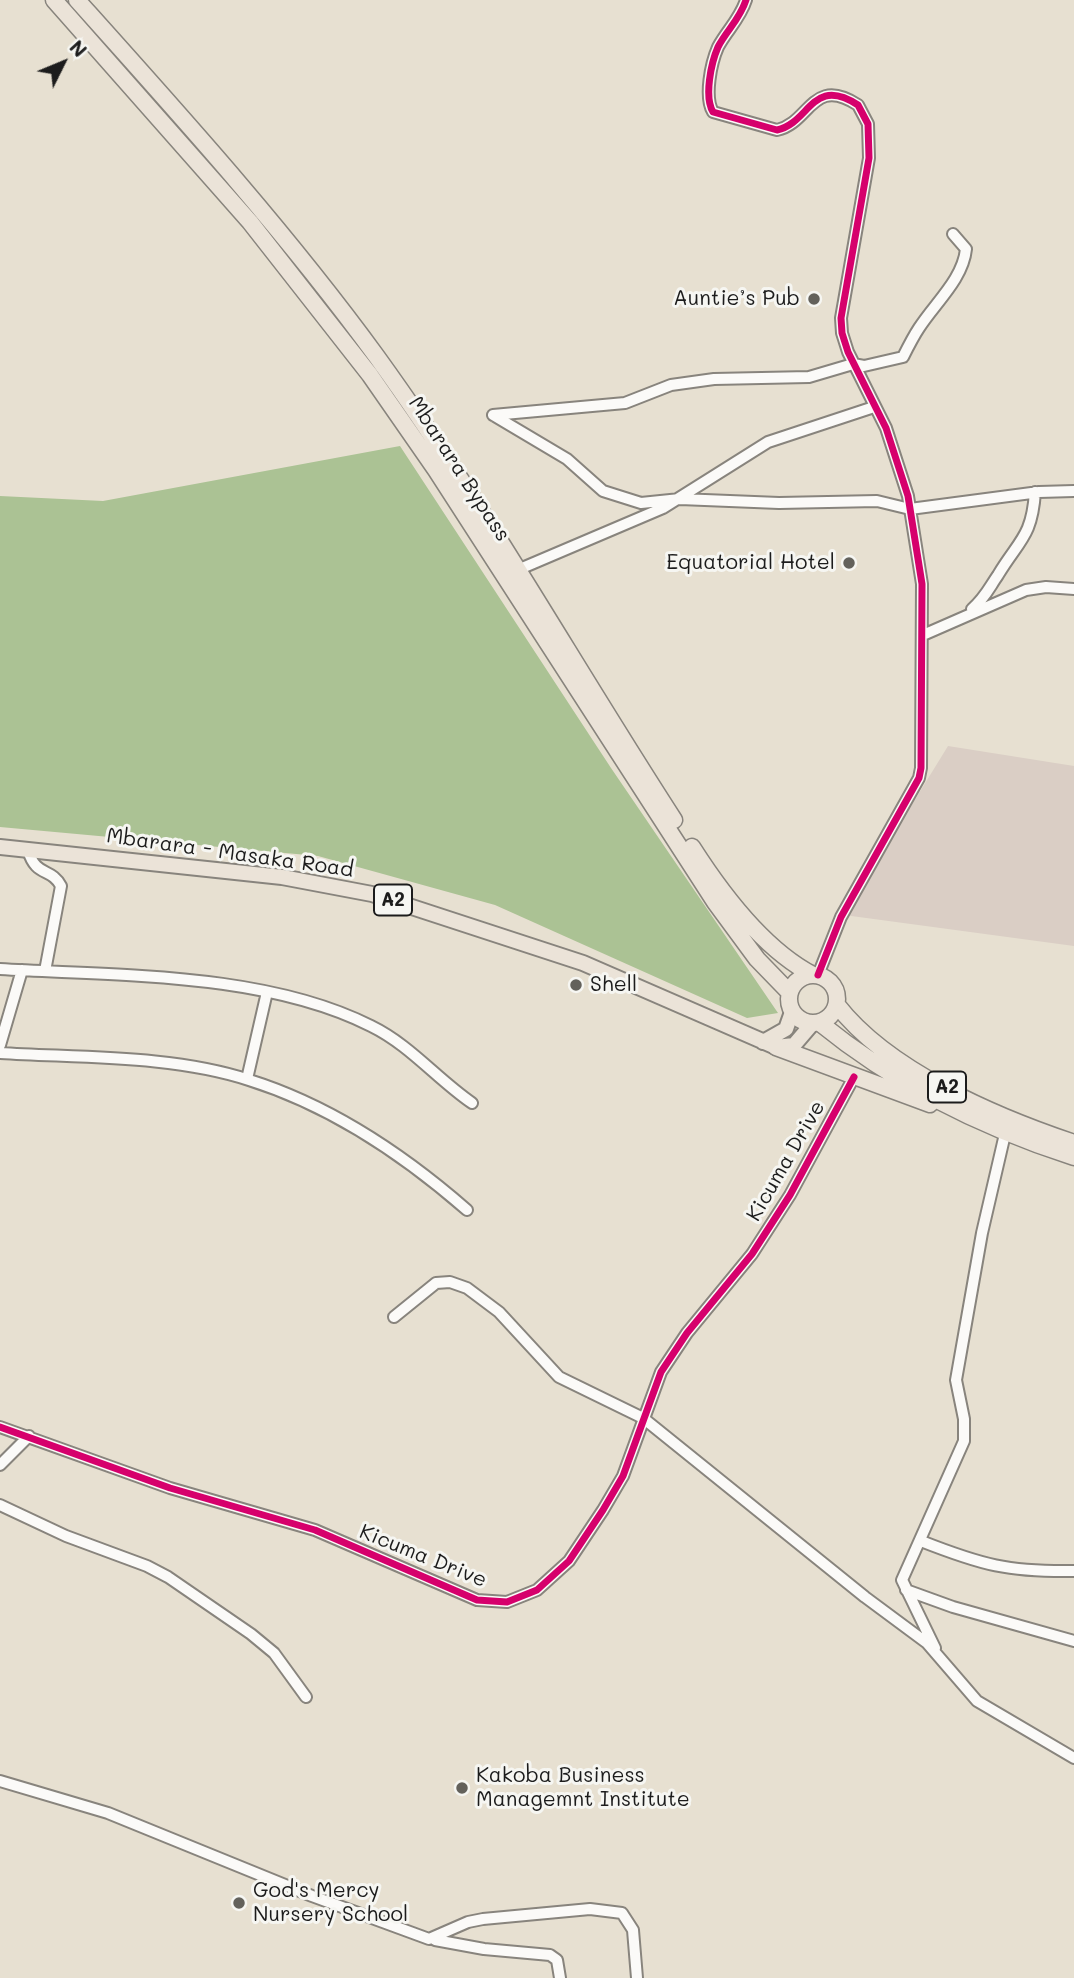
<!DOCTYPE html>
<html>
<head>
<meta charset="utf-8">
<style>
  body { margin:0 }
  #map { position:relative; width:1074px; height:1978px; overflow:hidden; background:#e7e0d1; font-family:Mali,sans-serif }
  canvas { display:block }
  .north { position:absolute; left:28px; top:28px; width:70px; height:70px; -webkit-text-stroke:5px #f6f6f2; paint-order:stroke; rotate:47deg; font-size:19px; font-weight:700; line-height:28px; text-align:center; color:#1c1c1c }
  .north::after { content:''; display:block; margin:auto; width:24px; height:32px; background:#1c1c1c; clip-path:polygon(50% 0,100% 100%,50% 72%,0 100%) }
</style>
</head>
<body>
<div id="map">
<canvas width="1074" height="1978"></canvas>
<div class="north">N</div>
</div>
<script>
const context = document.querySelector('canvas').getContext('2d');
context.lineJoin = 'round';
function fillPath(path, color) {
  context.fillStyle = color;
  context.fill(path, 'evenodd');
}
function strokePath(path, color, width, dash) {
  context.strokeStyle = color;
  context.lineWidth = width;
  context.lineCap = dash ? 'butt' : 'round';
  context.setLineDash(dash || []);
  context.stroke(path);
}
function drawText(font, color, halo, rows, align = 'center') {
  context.font = font + ' Mali,sans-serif';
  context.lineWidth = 6;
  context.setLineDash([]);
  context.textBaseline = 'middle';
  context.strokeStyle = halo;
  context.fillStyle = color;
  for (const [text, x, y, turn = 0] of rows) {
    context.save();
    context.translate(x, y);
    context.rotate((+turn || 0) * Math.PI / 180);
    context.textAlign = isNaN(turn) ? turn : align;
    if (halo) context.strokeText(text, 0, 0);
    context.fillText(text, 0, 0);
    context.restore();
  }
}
const industrial = new Path2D(`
  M 948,746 L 1074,766 L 1074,946 L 844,915 Z`);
const forest = new Path2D(`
  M 400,446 L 611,768 L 778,1013 L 747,1018 L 495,905 L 318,856 L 0,827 L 0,496 L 103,501 Z`);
const minor = new Path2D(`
  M 746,0 C 740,19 727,30 718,47 C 711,63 704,97 713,112 L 777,130 C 810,123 812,75 858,105 L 868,124 L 869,158 L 841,318 L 842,333 L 848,352 L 886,428 L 908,496 L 922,584 L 921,768 L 919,778 L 841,917 L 818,975
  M 493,415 L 567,459 L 603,491 L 641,503 L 680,499 L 779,503 L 877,501 L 910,509 L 1039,492 L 1074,491
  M 493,415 L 625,403 L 671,385 L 714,379 L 809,377 L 853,364 L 864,366 L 903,357 C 908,347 913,337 919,328 C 935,303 963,279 966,249 L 953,234
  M 515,571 L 663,508 L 768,442 L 874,407
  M 972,609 C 985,598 989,588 998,575 C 1019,540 1032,537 1035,492
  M 923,635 L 1026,590 L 1046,587 L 1074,589
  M 28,850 C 36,878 51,867 61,886 L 45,971
  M 0,969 C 117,976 264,972 371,1026 C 410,1045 437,1079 472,1103
  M 0,1045 L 22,970
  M 0,1053 C 79,1058 173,1055 249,1080 C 329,1105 404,1155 467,1210
  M 247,1079 L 267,992
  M 394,1317 L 436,1283 L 450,1282 L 467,1288 L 499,1312 L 559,1377 L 643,1418 L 865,1597 L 927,1643 L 977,1701 L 1074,1758
  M 0,1427 L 170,1488 L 315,1530 L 477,1600 L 507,1602 L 537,1590 L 569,1561 L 603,1510 L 623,1476 L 661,1372 L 687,1333 L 752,1254 L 790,1195 L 854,1077
  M 0,1465 L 29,1436
  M 0,1505 L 66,1536 L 147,1566 L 168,1577 L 251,1634 L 274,1653 L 306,1697
  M 921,1541 C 982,1565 1008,1572 1074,1571
  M 906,1590 L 953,1607 L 1074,1641
  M 935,1648 L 902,1580 L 964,1441 L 964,1419 L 956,1380 L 982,1233 L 1005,1134
  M 0,1781 L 108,1813 L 312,1896 L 429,1939 L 468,1922 L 483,1919 L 590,1909 L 622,1913 L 633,1930 L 637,1978
  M 435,1940 L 484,1949 L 550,1955 L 557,1960 L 560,1978`);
const major = new Path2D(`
  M 0,847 L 282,877 L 372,894 L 583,963 L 776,1047 L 794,1045 L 812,1024
  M 763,1042 L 786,1029 L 792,1012`);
const highway = new Path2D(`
  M 54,0 L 250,222 L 370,375 L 436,470 L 715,902 L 757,959 L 789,992
  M 77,0 C 181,116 285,231 377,357 C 484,505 574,666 674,820
  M 692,847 C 722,894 763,949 813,975
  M789 999a24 24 0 1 1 48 0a24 24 0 1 1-48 0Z
  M 837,1005 C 888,1071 996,1117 1074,1143
  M 820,1023 C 896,1085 981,1127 1074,1157
  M 776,1047 L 930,1104`);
const cycleway = new Path2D(`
  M 746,0 C 740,19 727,30 718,47 C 711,63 704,97 713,112 L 777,130 C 810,123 812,75 858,105 L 868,124 L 869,158 L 841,318 L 842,333 L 848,352 L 886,428 L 908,496 L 922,584 L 921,768 L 919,778 L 841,917 L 818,975
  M 0,1427 L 170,1488 L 315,1530 L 477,1600 L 507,1602 L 537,1590 L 569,1561 L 603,1510 L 623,1476 L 661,1372 L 687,1333 L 752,1254 L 790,1195 L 854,1077`);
const markers = [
  [814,299,7,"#63615b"],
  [849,563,7,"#63615b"],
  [576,985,7,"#63615b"],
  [462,1788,7,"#63615b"],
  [239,1903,7,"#63615b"]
];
const shields = [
  [393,900,38],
  [947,1087,38]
];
const shieldNames = [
  ["A2",393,900],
  ["A2",947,1087]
];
const poiNames = [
  ["Auntie’s Pub",800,299,"right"],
  ["Equatorial Hotel",835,563,"right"],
  ["Shell",590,985],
  ["Kakoba Business",476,1776],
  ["Managemnt Institute",476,1800],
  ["God's Mercy",253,1891],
  ["Nursery School",253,1915]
];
const streetNames = [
  ["Mbarara Bypass",459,469,57],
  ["Mbarara - Masaka Road",230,853,8],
  ["Kicuma Drive",786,1161,-60],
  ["Kicuma Drive",423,1556,22]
];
fillPath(industrial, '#dacec5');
fillPath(forest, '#abc294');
strokePath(minor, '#88847d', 14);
strokePath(major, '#88847d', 18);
strokePath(highway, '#88847d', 19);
strokePath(minor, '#fbfaf8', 10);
strokePath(major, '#ebe3d8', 14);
strokePath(highway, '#ebe3d8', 16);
strokePath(cycleway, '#d6006c', 7);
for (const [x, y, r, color] of markers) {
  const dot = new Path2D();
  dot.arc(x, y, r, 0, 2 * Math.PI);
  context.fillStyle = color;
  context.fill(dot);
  strokePath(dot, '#f6f6f2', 2.5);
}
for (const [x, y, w] of shields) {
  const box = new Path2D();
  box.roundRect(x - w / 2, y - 15.5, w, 31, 5);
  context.fillStyle = '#f6f6f2';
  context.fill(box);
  strokePath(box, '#1c1c1c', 2);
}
drawText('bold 19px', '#1c1c1c', null, shieldNames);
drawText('21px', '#1c1c1c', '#f6f6f2', poiNames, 'left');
drawText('21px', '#1c1c1c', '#f6f6f2', streetNames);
</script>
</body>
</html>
